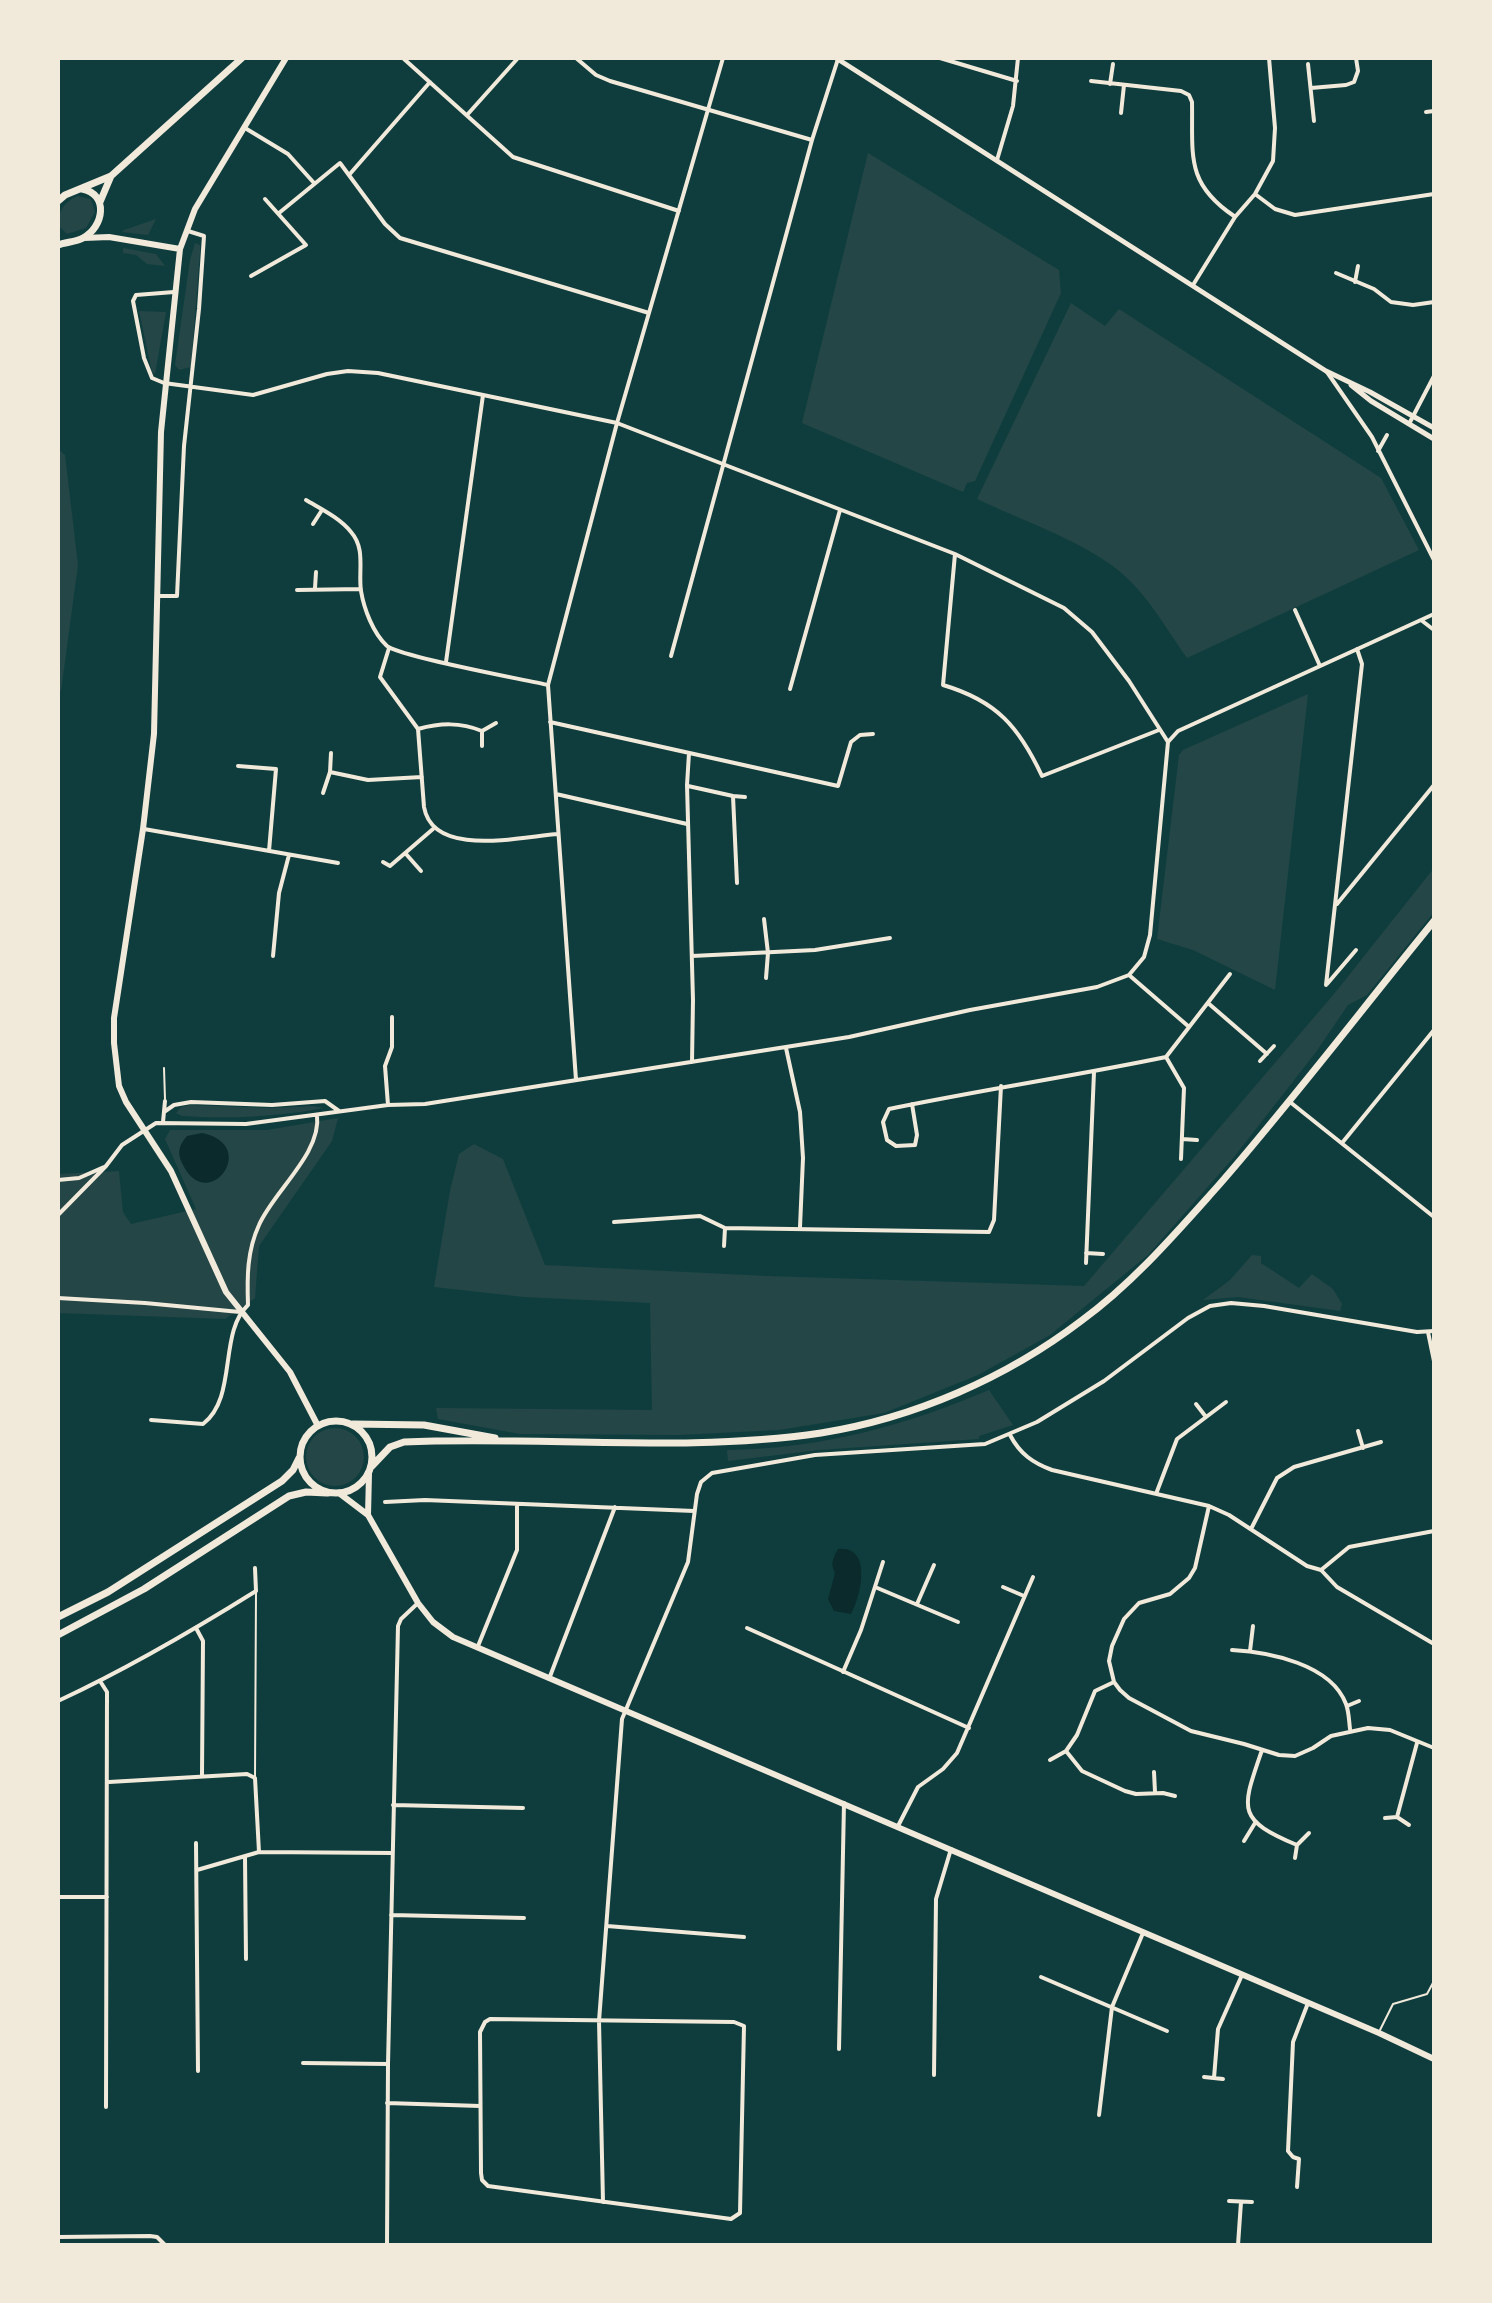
<!DOCTYPE html>
<html>
<head>
<meta charset="utf-8">
<style>
  body { margin:0 }
  #map { position:relative; width:1492px; height:2303px; overflow:hidden; background:#0f3d3e; font-family:"Open Sans",sans-serif }
  canvas { display:block }
  .frame { position:absolute; inset:0; border:60px solid #f1e9da; pointer-events:none }
</style>
</head>
<body>
<div id="map">
<canvas width="1492" height="2303"></canvas>
<div class="frame"></div>
</div>
<script>
const context = document.querySelector('canvas').getContext('2d');
context.lineJoin = 'round';
function fillPath(path, color) {
  context.fillStyle = color;
  context.fill(path, 'evenodd');
}
function strokePath(path, color, width, dash) {
  context.strokeStyle = color;
  context.lineWidth = width;
  context.lineCap = dash ? 'butt' : 'round';
  context.setLineDash(dash || []);
  context.stroke(path);
}
const green = new Path2D(`
  M 868,153 L 1059,270 L 1061,293 L 975,481 L 967,483 L 963,492 L 802,423 Z
  M 78,196 L 91,199 L 95,212 L 86,228 L 67,234 L 58,225 C 58,211 65,201 78,196 Z
  M 156,219 L 148,235 L 122,232 L 124,230 Z
  M 195,243 L 200,245 L 200,252 L 191,367 L 179,370 L 175,365 L 190,260 Z
  M 123,248 L 156,254 L 165,266 L 147,264 L 136,255 L 123,253 Z
  M 1071,303 L 1105,326 L 1119,309 L 1381,478 L 1419,550 L 1187,658 C 1165,627 1145,590 1114,567 C 1079,540 1019,519 977,499 Z
  M 139,311 L 166,312 L 155,374 L 152,372 Z
  M 58,449 L 65,455 L 78,565 L 61,691 L 58,690 Z
  M 1308,694 L 1275,990 L 1193,950 L 1157,939 L 1179,755 L 1183,750 Z
  M 1434,868 L 1434,912 L 1367,995 L 1348,1005 L 1316,1052 L 1234,1157 L 1148,1255 L 1050,1335 L 978,1375 L 884,1413 L 779,1430 L 679,1435 L 520,1434 L 438,1419 L 436,1408 L 652,1410 L 650,1303 L 524,1297 L 434,1287 L 450,1191 L 459,1154 L 474,1144 L 503,1159 L 545,1265 L 767,1276 L 1084,1286 L 1334,994 Z
  M 190,1105 L 269,1108 L 313,1106 L 324,1108 C 276,1117 231,1119 182,1116 L 176,1113 L 181,1107 Z
  M 338,1118 L 332,1141 L 259,1246 L 255,1298 L 225,1319 L 58,1313 L 58,1174 L 119,1171 L 123,1212 L 131,1224 L 196,1209 L 165,1139 L 170,1130 L 267,1130 Z
  M 1252,1255 L 1261,1256 L 1261,1263 L 1299,1288 L 1312,1274 L 1333,1289 L 1342,1304 L 1340,1311 L 1238,1297 L 1203,1300 L 1230,1280 Z
  M 989,1390 L 1013,1425 L 979,1436 L 979,1439 L 819,1450 L 728,1461 L 727,1450 C 819,1449 905,1426 989,1390 Z
  M306 1457a29 29 0 1 1 58 0a29 29 0 1 1-58 0Z`);
const water = new Path2D(`
  M 202,1133 C 261,1145 208,1215 183,1165 C 177,1154 178,1146 187,1136 Z
  M 838,1549 C 873,1545 861,1597 851,1614 L 834,1611 L 828,1599 L 835,1573 C 830,1564 833,1558 838,1549 Z`);
const service = new Path2D(`
  M 164,1068 L 165,1099
  M 255,1778 L 256,1592
  M 1380,2030 L 1393,2004 L 1427,1994 L 1434,1981`);
const minor = new Path2D(`
  M 576,58 L 596,75 L 610,81 L 812,140
  M 940,58 L 1017,81
  M 404,59 L 513,157 L 679,211
  M 1308,64 L 1314,121
  M 1091,81 L 1181,91 L 1189,95 L 1192,102 C 1193,155 1185,183 1234,216
  M 1110,84 L 1113,64
  M 1311,88 L 1346,85 L 1354,82 L 1358,71 L 1356,58
  M 1426,112 L 1434,111
  M 1121,113 L 1124,85
  M 467,115 L 518,58
  M 245,128 L 288,154 L 314,183
  M 997,160 L 1013,106 L 1018,58
  M 349,175 L 430,82
  M 1255,194 L 1275,209 L 1295,215 L 1434,194
  M 279,213 L 340,163 L 385,224 L 400,238 L 649,313
  M 1336,273 L 1374,289 L 1391,302 L 1413,305 L 1434,302
  M 251,276 L 306,245 L 265,199
  M 1355,282 L 1358,266
  M 1193,285 L 1235,217 L 1255,194 L 1273,161 L 1275,128 L 1269,58
  M 174,292 L 136,295 L 133,301 L 144,358 L 152,378 L 164,383 L 253,395 L 327,374 L 348,371 L 378,373 L 617,423 L 955,554 L 1064,608 L 1092,632 L 1129,681 L 1168,742
  M 1327,372 L 1372,437 L 1434,560
  M 1409,424 L 1434,376
  M 1378,451 L 1387,435
  M 306,500 C 321,509 340,518 351,532 C 366,549 358,571 361,591 C 364,609 373,633 387,646 C 401,657 522,679 548,685
  M 313,524 L 322,510
  M 955,554 L 943,685 C 997,701 1019,727 1042,776 L 1159,730
  M 315,588 L 316,572
  M 297,590 L 361,589
  M 157,596 L 177,596 L 184,446 L 199,309 L 204,236 L 188,231
  M 1295,610 L 1320,666
  M 1421,620 L 1434,630
  M 389,648 L 380,677 L 418,729 L 424,807 C 433,858 519,837 558,834
  M 671,656 L 812,140 L 838,59
  M 446,662 L 483,395
  M 790,689 L 840,510
  M 550,722 L 838,786 L 851,742 L 860,735 L 873,734
  M 418,729 C 440,723 460,722 482,731
  M 482,746 L 482,731 L 496,723
  M 689,753 L 687,785 L 693,1000 L 692,1062
  M 238,766 L 276,769 L 269,851
  M 330,772 L 368,780 L 422,777
  M 688,786 L 733,796 L 737,883
  M 323,793 L 330,772 L 331,753
  M 556,794 L 687,824
  M 733,796 L 745,797
  M 144,829 L 338,863
  M 406,854 L 421,871
  M 383,862 L 390,866 L 433,829
  M 1337,904 L 1434,785
  M 764,919 L 768,953 L 766,978
  M 273,956 L 279,893 L 289,855
  M 692,956 L 815,950 L 890,938
  M 1129,975 L 1188,1026
  M 1327,984 L 1356,950
  M 1326,985 L 1362,664 L 1357,649
  M 1208,1003 L 1267,1054
  M 786,1048 L 800,1112 L 803,1158 L 800,1227
  M 1166,1057 L 1184,1088 L 1181,1159
  M 1260,1061 L 1274,1046
  M 576,1080 L 548,685 L 617,423 L 723,58
  M 1290,1102 L 1434,1217
  M 912,1104 L 917,1135 L 915,1145 L 896,1146 L 887,1140 L 883,1122 L 889,1109 C 981,1090 1074,1076 1166,1057 L 1230,974
  M 388,1105 L 385,1066 L 392,1047 L 392,1017
  M 164,1112 L 174,1105 L 191,1102 L 272,1105 L 325,1101 L 339,1111
  M 163,1122 L 165,1101
  M 1182,1139 L 1197,1140
  M 1342,1143 L 1434,1030
  M 58,1180 L 79,1178 L 104,1167
  M 58,1215 L 106,1166 L 122,1145 L 156,1123 L 246,1124 L 388,1105 L 425,1104 L 849,1037 L 970,1010 L 1097,987 L 1129,975 L 1144,957 L 1150,935 L 1168,742 L 1178,731 L 1434,614
  M 614,1222 L 700,1216 L 725,1228 L 724,1246
  M 725,1228 L 989,1232 L 994,1220 L 1001,1086
  M 1086,1253 L 1103,1254
  M 1086,1263 L 1094,1072
  M 58,1298 L 145,1303 L 240,1312
  M 1428,1332 L 1434,1361
  M 1196,1404 L 1206,1417
  M 151,1420 L 203,1424 C 238,1397 218,1333 248,1305 C 247,1277 247,1251 259,1225 C 273,1192 322,1153 317,1115
  M 1358,1431 L 1363,1448
  M 1010,1435 C 1020,1454 1033,1463 1052,1470 L 1209,1506 L 1229,1515 L 1307,1566 L 1321,1570 L 1337,1587 L 1434,1644
  M 1156,1494 L 1177,1439 L 1226,1402
  M 385,1502 L 425,1500 L 694,1511
  M 1209,1506 L 1195,1568 L 1189,1578 L 1170,1594 L 1139,1603 L 1124,1619 L 1112,1646 L 1109,1661 L 1114,1682 L 1120,1690 L 1129,1698 L 1191,1731 L 1244,1744 L 1279,1755 L 1295,1756 L 1313,1748 L 1331,1736 L 1368,1728 L 1390,1730 L 1434,1748
  M 1251,1529 L 1277,1478 L 1294,1467 L 1381,1442
  M 1321,1570 L 1349,1547 L 1434,1531
  M 875,1587 L 958,1622
  M 1003,1587 L 1024,1596
  M 917,1604 L 934,1565
  M 196,1628 L 203,1641 L 202,1775
  M 747,1628 L 969,1728
  M 478,1646 L 517,1550 L 517,1504
  M 1232,1650 C 1269,1652 1331,1664 1346,1704 C 1349,1712 1349,1721 1350,1729
  M 1250,1651 L 1253,1626
  M 843,1672 L 861,1630 L 883,1562
  M 549,1679 L 615,1507
  M 100,1681 L 107,1692 L 106,2107
  M 1114,1682 L 1095,1691 L 1077,1735 L 1066,1751 L 1082,1771 L 1125,1791 L 1136,1794 L 1163,1793 L 1175,1796
  M 58,1701 C 127,1669 192,1631 256,1591 L 255,1568
  M 1347,1706 L 1359,1701
  M 1262,1750 C 1242,1809 1235,1819 1297,1845
  M 1050,1760 L 1066,1751
  M 1154,1772 L 1155,1792
  M 109,1782 L 247,1774 L 255,1778 L 259,1852
  M 393,1805 L 523,1808
  M 1397,1817 L 1417,1743
  M 1385,1818 L 1397,1817 L 1409,1825
  M 898,1826 L 918,1787 L 943,1769 L 957,1753 L 1033,1577
  M 1244,1841 L 1255,1823
  M 196,1843 L 198,2071
  M 245,1857 L 246,1959
  M 1295,1858 L 1297,1845 L 1309,1833
  M 197,1870 L 259,1852 L 392,1853
  M 58,1897 L 107,1897
  M 391,1915 L 524,1918
  M 607,1926 L 744,1937
  M 1041,1977 L 1167,2031
  M 490,2019 L 734,2022 L 744,2026 L 740,2213 L 731,2219 L 488,2186 L 482,2180 L 481,2173 L 480,2032 L 485,2022 Z
  M 839,2049 L 844,1803
  M 303,2063 L 388,2064
  M 934,2075 L 936,1899 L 951,1849
  M 1204,2077 L 1223,2079
  M 1214,2078 L 1218,2029 L 1242,1975
  M 387,2103 L 480,2106
  M 1099,2115 L 1112,2007 L 1143,1933
  M 1297,2187 L 1299,2159 L 1293,2157 L 1288,2151 L 1293,2042 L 1308,2003
  M 1229,2201 L 1252,2202
  M 603,2202 L 599,2021 L 622,1719 L 688,1562 L 697,1494 L 701,1482 L 712,1473 L 815,1455 L 985,1444 L 1037,1422 L 1104,1381 L 1188,1318 L 1210,1306 L 1231,1303 L 1264,1306 L 1417,1332 L 1434,1331
  M 58,2237 L 150,2236 L 157,2237 L 165,2245
  M 387,2245 L 388,2064 L 398,1626 L 401,1619 L 418,1603
  M 1238,2245 L 1241,2202`);
const tertiary = new Path2D(`
  M 836,58 L 1326,371 L 1370,392 L 1434,428
  M 1351,385 L 1371,401 L 1434,439`);
const secondary = new Path2D(`
  M 286,58 L 195,209 L 180,249 L 161,432 L 154,734 L 143,829 L 114,1018 L 114,1043 L 119,1086 L 126,1102 L 171,1171 L 226,1292 L 290,1372 L 317,1424
  M 84,238 L 109,237 L 180,249
  M 369,1474 L 368,1515 L 418,1603 L 433,1622 L 453,1637 L 1379,2033 L 1434,2059
  M 339,1493 L 368,1515`);
const primary = new Path2D(`
  M 58,201 L 65,195 L 111,176 L 242,58
  M 100,202 L 111,176
  M 58,245 C 66,242 76,242 83,238 C 104,227 109,194 82,189
  M300 1457a36 36 0 1 1 72 0a36 36 0 1 1-72 0Z
  M 353,1424 L 424,1425 L 495,1438
  M 372,1466 L 390,1447 L 404,1442 C 540,1436 687,1453 821,1433 C 914,1418 1006,1378 1081,1321 C 1133,1283 1175,1234 1218,1186 C 1293,1100 1362,1009 1434,921
  M 58,1617 L 108,1592 L 282,1481 L 293,1470 L 299,1458
  M 58,1635 L 144,1589 L 289,1496 L 306,1492 L 327,1493`);
fillPath(green, '#244646');
fillPath(water, '#0a2a2b');
strokePath(service, '#f1e9da', 2);
strokePath(minor, '#f1e9da', 4);
strokePath(tertiary, '#f1e9da', 5);
strokePath(secondary, '#f1e9da', 6);
strokePath(primary, '#f1e9da', 7);
</script>
</body>
</html>
